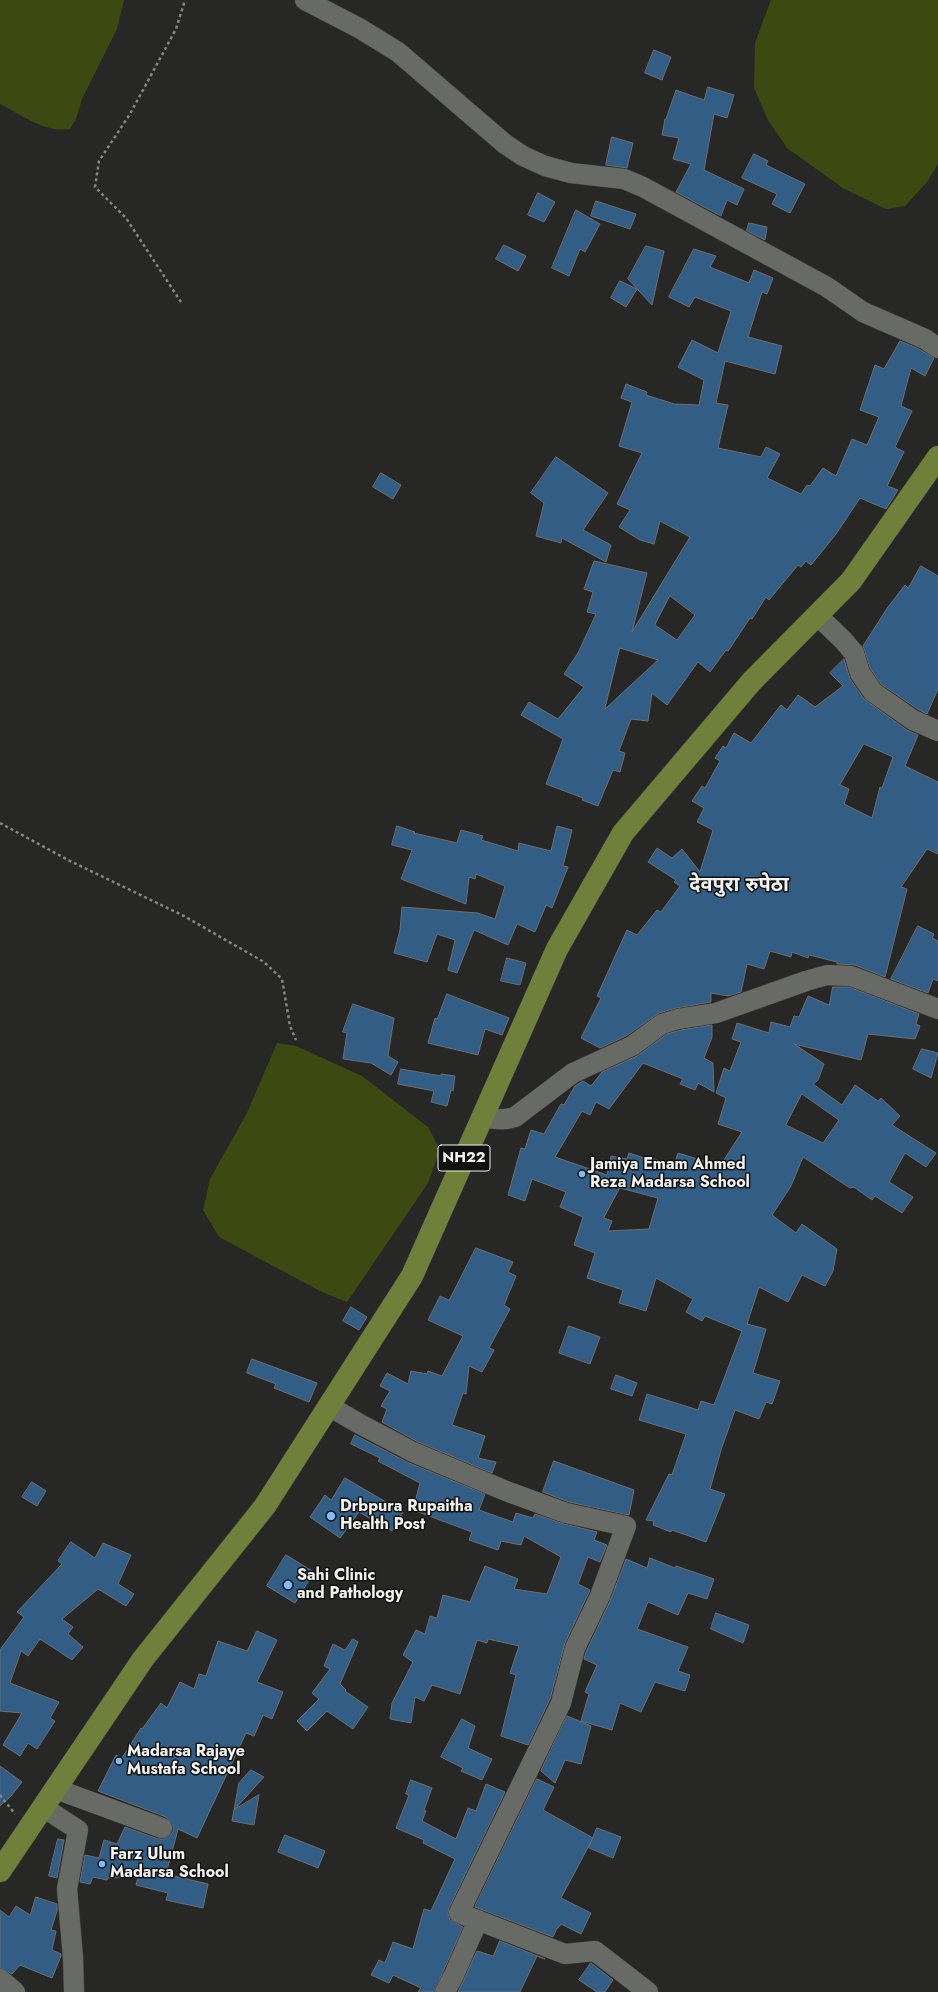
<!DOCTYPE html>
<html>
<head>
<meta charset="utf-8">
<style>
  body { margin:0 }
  canvas { display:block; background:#272825 }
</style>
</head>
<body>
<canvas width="938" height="1992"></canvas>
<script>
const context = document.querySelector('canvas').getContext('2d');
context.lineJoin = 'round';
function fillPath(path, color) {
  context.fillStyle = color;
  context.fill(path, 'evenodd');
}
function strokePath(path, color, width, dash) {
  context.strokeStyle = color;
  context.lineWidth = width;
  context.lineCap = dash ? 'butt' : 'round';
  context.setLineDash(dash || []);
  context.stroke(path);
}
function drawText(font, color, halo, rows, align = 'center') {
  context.font = font + ' Jost,"Noto Sans Devanagari",sans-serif';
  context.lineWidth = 3;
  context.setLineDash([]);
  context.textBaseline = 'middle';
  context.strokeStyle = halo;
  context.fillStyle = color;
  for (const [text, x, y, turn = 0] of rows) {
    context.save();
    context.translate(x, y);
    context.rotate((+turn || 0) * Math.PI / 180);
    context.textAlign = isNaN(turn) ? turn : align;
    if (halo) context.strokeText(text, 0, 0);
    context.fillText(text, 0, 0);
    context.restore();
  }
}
const water = new Path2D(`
  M 0,0 L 124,0 L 117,29 L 82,99 L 76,119 L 70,129 C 45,133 22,115 0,104 Z
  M 771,0 L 938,0 L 938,164 L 927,182 L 905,206 L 886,209 L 843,188 L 787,148 L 768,120 L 754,88 L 755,43 Z
  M 277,1043 L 296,1046 L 362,1076 L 428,1127 L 440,1150 L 428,1183 L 347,1302 L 322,1292 L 219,1237 L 203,1210 L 210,1179 L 247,1113 Z`);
const building = new Path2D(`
  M 654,50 L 671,57 L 662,80 L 645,73 Z
  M 708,87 L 734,95 L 727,118 L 714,114 L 704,170 L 744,189 L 737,205 L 727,200 L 721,216 L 676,192 L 691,164 L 673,159 L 679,138 L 662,135 L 665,119 L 666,119 L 676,90 L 704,100 Z
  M 612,137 L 633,143 L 627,168 L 606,165 Z
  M 754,154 L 768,161 L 766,165 L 805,184 L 790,213 L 772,204 L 777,194 L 742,178 Z
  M 538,193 L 555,202 L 544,222 L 528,215 Z
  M 596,201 L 636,214 L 630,229 L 591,216 Z
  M 576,210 L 600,224 L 585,252 L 580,249 L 569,276 L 552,268 Z
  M 749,223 L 767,227 L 765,240 L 747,231 Z
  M 504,245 L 526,256 L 518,271 L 496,259 Z
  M 646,246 L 664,251 L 652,305 L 628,279 Z
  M 694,249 L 716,256 L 710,267 L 749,283 L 754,270 L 773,278 L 767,294 L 762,292 L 748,337 L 782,346 L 775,374 L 725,361 L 716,403 L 728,405 L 718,448 L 761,457 L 766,447 L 780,454 L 767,478 L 801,494 L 807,485 L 810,486 L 823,468 L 836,476 L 852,439 L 867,445 L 879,417 L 860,410 L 875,365 L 884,369 L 900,341 L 919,349 L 934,358 L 925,376 L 911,368 L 901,406 L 912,411 L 895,447 L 904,452 L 887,486 L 898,490 L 886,509 L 860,498 L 836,534 L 811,565 L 806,561 L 801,567 L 798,565 L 769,600 L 766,597 L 752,619 L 750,618 L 728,651 L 726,650 L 710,672 L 698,662 L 667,705 L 652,693 L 648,721 L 631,719 L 619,751 L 625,753 L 620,772 L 613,770 L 598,806 L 582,800 L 583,798 L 546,784 L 563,739 L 521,715 L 529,702 L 558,719 L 584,687 L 564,674 L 578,653 L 596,614 L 587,612 L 593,592 L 584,589 L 594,561 L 647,573 L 632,632 L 690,537 L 660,521 L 654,544 L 640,540 L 619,527 L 630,510 L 617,504 L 642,453 L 619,446 L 632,402 L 621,398 L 626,384 L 647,392 L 646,395 L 674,404 L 699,405 L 704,380 L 678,367 L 692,340 L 718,353 L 731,311 L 695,297 L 689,307 L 669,297 ZM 670,596 L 695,615 L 677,640 L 655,625 ZM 620,648 L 658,660 L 605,709 Z
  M 620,281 L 637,289 L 626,307 L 611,298 Z
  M 556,457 L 608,493 L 583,530 L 611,545 L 606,562 L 562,538 L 561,543 L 536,536 L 544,503 L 531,493 Z
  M 381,473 L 401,485 L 393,499 L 373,487 Z
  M 921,566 L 938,576 L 938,689 L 927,714 L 919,710 L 881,684 L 870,668 L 863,646 L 888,607 L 905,585 L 908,588 Z
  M 844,659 L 850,679 L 864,699 L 907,730 L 918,735 L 905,766 L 938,782 L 938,854 L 927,849 L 901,887 L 907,889 L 885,977 L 855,965 L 837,964 L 837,962 L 809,955 L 808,958 L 792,952 L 791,957 L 770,951 L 764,969 L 747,964 L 741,992 L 728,996 L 711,993 L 711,1002 L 676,1008 L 659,1013 L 626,1036 L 600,1048 L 581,1038 L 601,998 L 597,996 L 627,930 L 637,935 L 657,910 L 661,912 L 680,886 L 674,882 L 676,880 L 648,862 L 657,848 L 672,858 L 682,849 L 700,872 L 713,830 L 697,822 L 704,808 L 692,801 L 702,786 L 705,788 L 720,761 L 715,758 L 723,746 L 726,748 L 734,733 L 751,743 L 781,705 L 787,710 L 798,695 L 815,707 L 843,686 L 830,673 ZM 864,744 L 893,757 L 882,788 L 880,787 L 872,818 L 844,804 L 849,789 L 840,785 Z
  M 397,826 L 415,832 L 414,833 L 457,843 L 461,830 L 483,836 L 481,840 L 518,851 L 519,843 L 551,851 L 557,826 L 572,830 L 563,866 L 568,867 L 552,908 L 546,905 L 535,932 L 517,924 L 508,945 L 474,930 L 457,973 L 448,970 L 455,940 L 437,934 L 427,962 L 394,953 L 400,930 L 402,907 L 478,913 L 495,919 L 505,886 L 476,874 L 475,879 L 469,877 L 466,904 L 401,879 L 412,850 L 392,845 Z
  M 918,926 L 934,934 L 932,938 L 938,941 L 938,981 L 933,979 L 928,993 L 891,979 Z
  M 507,958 L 526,963 L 520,985 L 501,981 Z
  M 833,987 L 849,987 L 919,1014 L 916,1024 L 920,1026 L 915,1039 L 868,1034 L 861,1060 L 794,1044 L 824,1064 L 818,1080 L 813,1084 L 842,1105 L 855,1085 L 878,1101 L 881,1098 L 900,1116 L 892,1125 L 936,1153 L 926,1167 L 905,1153 L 889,1182 L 913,1197 L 902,1213 L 875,1196 L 872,1200 L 854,1187 L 850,1188 L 803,1157 L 791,1186 L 772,1215 L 796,1233 L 802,1224 L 837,1249 L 833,1271 L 825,1286 L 802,1275 L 788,1302 L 759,1287 L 747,1324 L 766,1329 L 753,1373 L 780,1381 L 772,1404 L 766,1402 L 759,1419 L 735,1410 L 721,1450 L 710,1489 L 725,1494 L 706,1542 L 672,1530 L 671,1532 L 653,1525 L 654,1521 L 646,1520 L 669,1474 L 672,1475 L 686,1434 L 639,1420 L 647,1394 L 698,1410 L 701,1401 L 714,1405 L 742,1331 L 705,1316 L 702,1321 L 686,1312 L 693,1299 L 656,1278 L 646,1311 L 619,1303 L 623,1290 L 587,1278 L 595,1253 L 574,1245 L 583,1217 L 560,1207 L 566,1192 L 532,1179 L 525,1201 L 508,1195 L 521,1148 L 525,1149 L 531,1130 L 544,1134 L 561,1104 L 564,1105 L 575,1086 L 583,1081 L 591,1086 L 602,1072 L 637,1056 L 667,1034 L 681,1030 L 712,1025 L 712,1037 L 704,1058 L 713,1063 L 714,1092 L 698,1083 L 695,1090 L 680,1084 L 683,1079 L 643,1063 L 609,1109 L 596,1102 L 590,1115 L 582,1111 L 555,1157 L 607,1175 L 611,1156 L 627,1159 L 629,1153 L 650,1160 L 651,1158 L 674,1165 L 678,1153 L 720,1166 L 742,1132 L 718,1124 L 726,1098 L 716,1093 L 724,1068 L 730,1071 L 741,1042 L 732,1039 L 737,1023 L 769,1033 L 771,1022 L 790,1027 L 794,1016 L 799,1017 L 808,996 L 829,1005 ZM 802,1094 L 839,1120 L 823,1143 L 786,1125 ZM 620,1188 L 658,1198 L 649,1229 L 608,1231 L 612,1221 L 604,1218 Z
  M 447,994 L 509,1018 L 502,1035 L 485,1029 L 478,1055 L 428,1043 L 435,1018 L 437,1019 Z
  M 353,1004 L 394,1018 L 388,1056 L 398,1062 L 391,1075 L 371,1063 L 343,1059 L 347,1033 L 343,1032 Z
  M 922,1049 L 938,1053 L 931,1078 L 913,1069 Z
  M 401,1069 L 441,1076 L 441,1074 L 455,1076 L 453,1091 L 451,1090 L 447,1106 L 431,1102 L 434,1091 L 398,1084 Z
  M 476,1248 L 513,1262 L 508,1272 L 516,1276 L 504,1305 L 510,1309 L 489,1348 L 494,1350 L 482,1372 L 469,1366 L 466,1394 L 463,1393 L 452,1425 L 485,1436 L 478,1458 L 496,1462 L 492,1473 L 418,1442 L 382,1422 L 387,1409 L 381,1406 L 390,1391 L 380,1386 L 387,1373 L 408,1384 L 411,1371 L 427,1374 L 428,1371 L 442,1376 L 463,1336 L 428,1320 L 440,1296 L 449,1300 Z
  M 351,1307 L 367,1317 L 359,1330 L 343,1321 Z
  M 569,1326 L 600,1337 L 590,1364 L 559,1353 Z
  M 252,1359 L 317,1383 L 309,1402 L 274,1388 L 276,1384 L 247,1373 Z
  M 616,1375 L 637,1383 L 632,1396 L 611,1389 Z
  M 355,1435 L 409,1463 L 485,1494 L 479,1510 L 513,1522 L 516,1513 L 533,1518 L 535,1514 L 564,1524 L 597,1532 L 594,1540 L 607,1545 L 600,1562 L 588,1557 L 578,1584 L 590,1590 L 565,1643 L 550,1699 L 528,1745 L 501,1736 L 516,1675 L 510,1673 L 519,1646 L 488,1639 L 487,1643 L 477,1640 L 460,1694 L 432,1685 L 424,1701 L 415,1697 L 411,1723 L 390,1719 L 392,1703 L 413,1662 L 403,1655 L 416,1630 L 425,1634 L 430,1616 L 437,1618 L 443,1595 L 470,1602 L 485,1566 L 518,1579 L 514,1589 L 547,1594 L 561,1557 L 524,1536 L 521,1545 L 501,1541 L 498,1550 L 469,1540 L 472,1532 L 413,1510 L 420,1483 L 378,1461 L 380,1458 L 351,1444 Z
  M 554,1461 L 634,1490 L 629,1515 L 569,1502 L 543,1492 Z
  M 345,1478 L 403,1512 L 392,1531 L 359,1512 L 340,1538 L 310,1517 L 325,1495 L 331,1500 Z
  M 32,1482 L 46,1491 L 37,1506 L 22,1497 Z
  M 71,1542 L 95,1558 L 103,1543 L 131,1555 L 118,1584 L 134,1594 L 126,1606 L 98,1589 L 62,1619 L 73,1627 L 68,1634 L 83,1647 L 72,1660 L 40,1639 L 28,1656 L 21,1651 L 10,1683 L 59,1702 L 50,1718 L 55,1721 L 37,1749 L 28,1743 L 20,1756 L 3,1745 L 22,1713 L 0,1711 L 0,1650 L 24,1617 L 17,1612 L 62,1564 L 58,1561 Z
  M 286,1555 L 314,1572 L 295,1603 L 267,1586 Z
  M 650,1558 L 675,1568 L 676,1566 L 714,1579 L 707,1599 L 688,1593 L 678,1615 L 648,1602 L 637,1629 L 688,1647 L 678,1671 L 690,1675 L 685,1691 L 655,1682 L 641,1712 L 620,1703 L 612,1730 L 581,1721 L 589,1694 L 585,1692 L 597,1665 L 584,1659 L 586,1652 L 610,1601 L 626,1559 L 647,1568 Z
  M 716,1613 L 749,1625 L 743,1643 L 711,1629 Z
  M 257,1631 L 277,1640 L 257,1682 L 283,1692 L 272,1719 L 263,1715 L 254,1736 L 246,1733 L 197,1838 L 178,1829 L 166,1874 L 208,1884 L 203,1908 L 166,1900 L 168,1893 L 136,1885 L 138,1877 L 108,1878 L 107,1880 L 93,1877 L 90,1884 L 80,1882 L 85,1855 L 99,1858 L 104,1840 L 117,1844 L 125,1827 L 158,1839 L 164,1839 L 173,1832 L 173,1826 L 166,1817 L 98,1791 L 116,1755 L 122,1758 L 141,1728 L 142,1729 L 161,1703 L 167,1708 L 180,1682 L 194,1689 L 199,1674 L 206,1676 L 218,1641 L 247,1651 Z
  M 353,1639 L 358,1642 L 340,1684 L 346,1690 L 345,1691 L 368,1707 L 353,1729 L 327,1711 L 307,1731 L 297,1721 L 319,1699 L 312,1693 L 330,1669 L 324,1666 L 333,1644 L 345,1650 Z
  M 567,1716 L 591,1726 L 581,1764 L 565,1760 L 555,1783 L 541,1771 Z
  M 462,1719 L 475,1726 L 468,1748 L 492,1759 L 482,1780 L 461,1771 L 463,1768 L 441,1757 Z
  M 0,1766 L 22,1782 L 11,1796 L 0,1806 Z
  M 251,1770 L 264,1777 L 234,1810 L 239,1783 Z
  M 537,1779 L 554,1787 L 543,1810 L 593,1838 L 561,1898 L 591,1913 L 581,1934 L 561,1924 L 558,1928 L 557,1928 L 553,1937 L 475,1907 Z
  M 411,1780 L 432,1788 L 424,1810 L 426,1811 L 422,1821 L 456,1839 L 468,1808 L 476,1811 L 486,1784 L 505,1792 L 449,1908 L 448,1914 L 450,1920 L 463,1927 L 434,1992 L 418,1992 L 421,1988 L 393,1975 L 389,1983 L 371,1975 L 379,1960 L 385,1963 L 393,1942 L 413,1949 L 424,1909 L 431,1911 L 455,1859 L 423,1843 L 424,1840 L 396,1828 L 409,1795 L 406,1794 Z
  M 259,1795 L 254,1825 L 232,1821 L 234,1810 Z
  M 597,1828 L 621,1837 L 613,1858 L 589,1848 Z
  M 285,1835 L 325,1851 L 318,1868 L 278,1852 Z
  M 58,1839 L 64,1840 L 57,1878 L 49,1876 Z
  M 36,1897 L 57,1904 L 57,1911 L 51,1930 L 56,1931 L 52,1950 L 61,1954 L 61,1956 L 52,1978 L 20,1965 L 12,1974 L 0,1968 L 0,1910 L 9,1917 L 16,1906 L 30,1915 Z
  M 500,1941 L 545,1959 L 537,1956 L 520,1992 L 458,1992 L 477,1951 L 493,1956 Z
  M 591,1963 L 613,1980 L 605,1992 L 597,1992 L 579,1980 Z`);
const path = new Path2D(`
  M 181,302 L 126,218 L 95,187 L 99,161 L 130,114 L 176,29 L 185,0
  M 0,823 L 70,861 L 184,916 L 264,962 L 282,979 L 290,1026 L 296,1040
  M 0,1795 L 15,1814`);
const minor = new Path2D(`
  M 305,0 L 359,28 L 398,52 L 505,144 L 523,156 L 545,166 L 571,173 L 624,179 L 643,187 L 827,287 L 863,312 L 925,339 L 938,348
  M 817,615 L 843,640 L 854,653 L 860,673 L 873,692 L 913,720 L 938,731
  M 482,1117 C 494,1119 503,1121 515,1117 L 573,1073 L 632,1046 L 662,1024 L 678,1019 L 716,1013 L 806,981 L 827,975 L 851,976 L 938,1009
  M 329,1406 L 358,1423 L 413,1452 L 506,1491 L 566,1513 L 626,1526 L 600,1596 L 575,1648 L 561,1703 L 459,1913 L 565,1954 L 595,1951 L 648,1992
  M 56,1789 L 162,1828
  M 43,1807 L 78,1830 L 67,1889 L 73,1957 L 74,1992
  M 0,1979 L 15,1992
  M 445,1992 L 454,1975 L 478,1920`);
const primary = new Path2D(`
  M 0,1871 L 143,1659 L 265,1506 L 412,1276 L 557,949 L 623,833 L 752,681 L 851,581 L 938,457`);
const markers = [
  [582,1174,4,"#7ebdf9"],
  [331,1516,5,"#7ebdf9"],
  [288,1585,5,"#7ebdf9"],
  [119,1761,4,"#7ebdf9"],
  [102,1864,4,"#7ebdf9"]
];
const shields = [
  [464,1158,52]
];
const shieldNames = [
  ["NH22",464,1158]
];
const poiNames = [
  ["Jamiya Emam Ahmed",590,1165],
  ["Reza Madarsa School",590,1183],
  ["Drbpura Rupaitha",340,1507],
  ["Health Post",340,1525],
  ["Sahi Clinic",297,1576],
  ["and Pathology",297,1594],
  ["Madarsa Rajaye",127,1752],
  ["Mustafa School",127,1770],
  ["Farz Ulum",110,1855],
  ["Madarsa School",110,1873]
];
const districtNames = [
  ["देवपुरा रुपेठा",739,886]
];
fillPath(water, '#3c4a11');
fillPath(building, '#325d85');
strokePath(building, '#6c6e71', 1);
strokePath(minor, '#424340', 21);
strokePath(primary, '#424340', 23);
strokePath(path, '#858683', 2.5, [3, 3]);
strokePath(minor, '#686a66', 20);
strokePath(primary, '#6f803b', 22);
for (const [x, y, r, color] of markers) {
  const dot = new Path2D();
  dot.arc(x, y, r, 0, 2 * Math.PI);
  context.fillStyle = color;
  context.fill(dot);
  strokePath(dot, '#101110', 1.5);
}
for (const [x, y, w] of shields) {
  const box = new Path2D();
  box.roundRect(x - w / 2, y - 13, w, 26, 3);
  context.fillStyle = '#101110';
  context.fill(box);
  strokePath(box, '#f2f3f1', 1);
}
drawText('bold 15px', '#f2f3f1', null, shieldNames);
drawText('bold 16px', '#f2f3f1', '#101110', poiNames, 'left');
drawText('bold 20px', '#f2f3f1', '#101110', districtNames);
</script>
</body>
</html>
